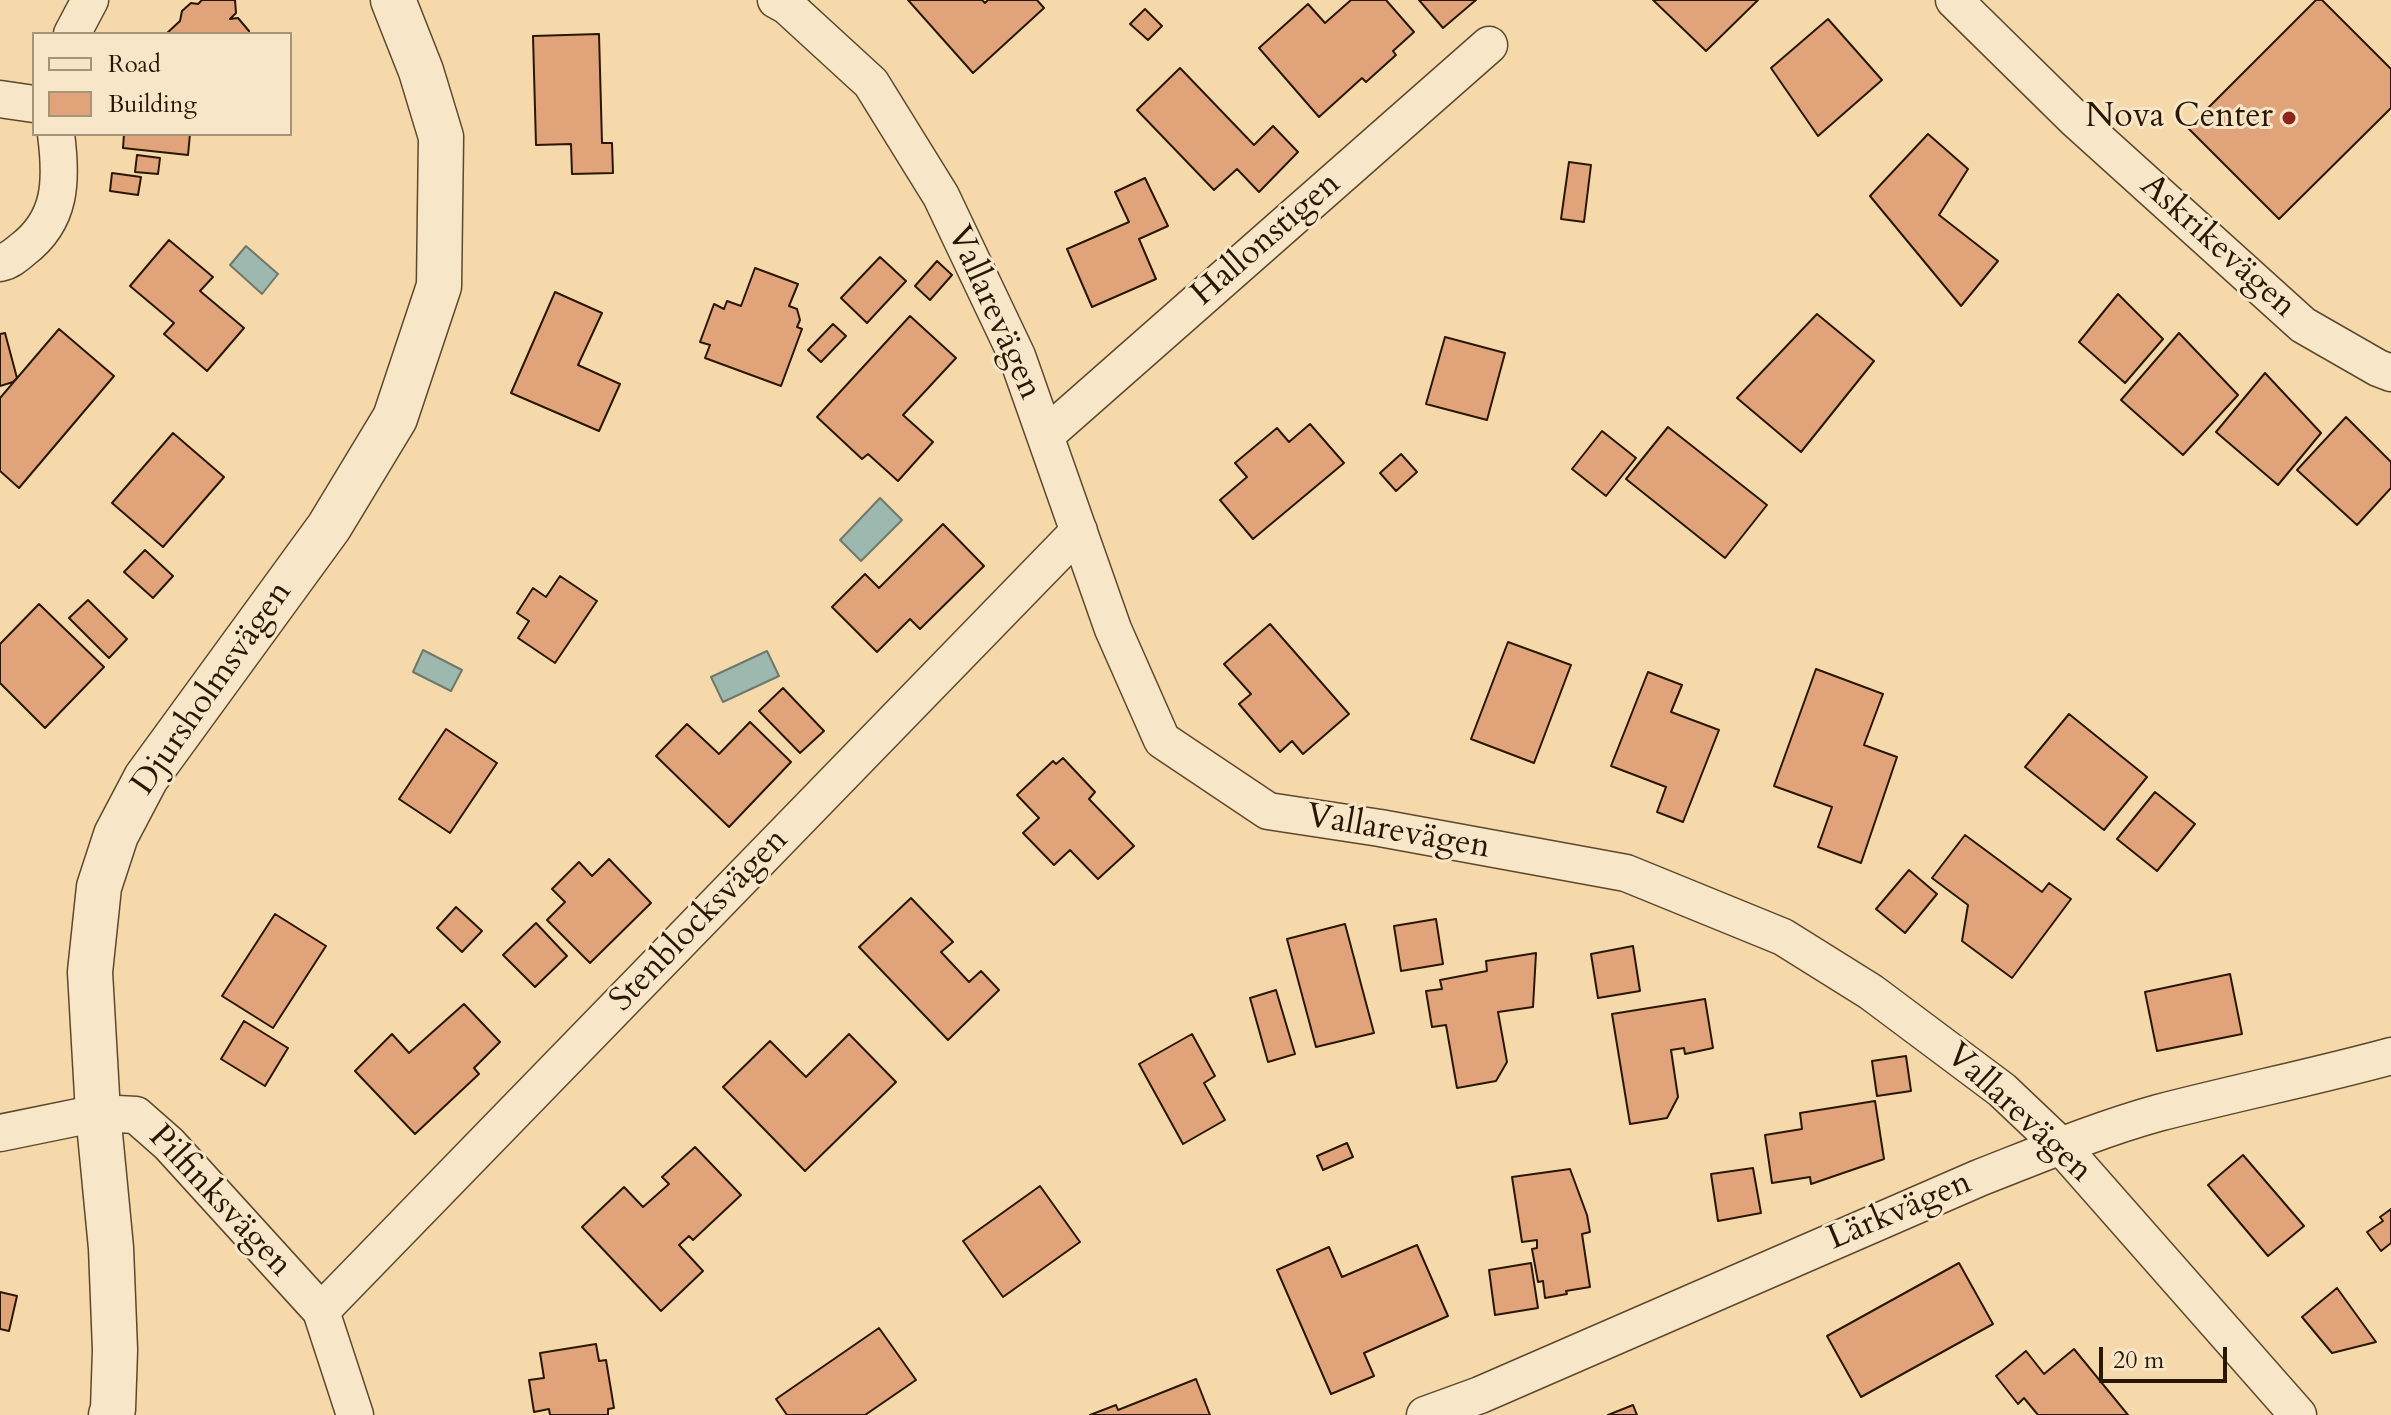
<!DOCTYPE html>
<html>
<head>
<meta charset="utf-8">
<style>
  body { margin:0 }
  #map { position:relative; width:2391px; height:1415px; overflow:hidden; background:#f5d9ab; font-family:Cardo,serif }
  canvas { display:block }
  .legend { position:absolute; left:32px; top:32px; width:260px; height:104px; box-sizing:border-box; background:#f8e6c8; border:2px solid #a69379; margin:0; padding:10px 14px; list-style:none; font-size:24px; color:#2a1702 }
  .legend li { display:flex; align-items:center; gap:16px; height:40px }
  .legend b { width:40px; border:2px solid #a69379 }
  .scale { position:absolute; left:2099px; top:1347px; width:128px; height:36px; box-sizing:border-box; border:4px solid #2a1702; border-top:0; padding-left:10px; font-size:24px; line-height:28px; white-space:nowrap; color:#2a1702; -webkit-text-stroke:6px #f8e6c8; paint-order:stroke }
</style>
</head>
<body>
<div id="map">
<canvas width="2391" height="1415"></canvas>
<ul class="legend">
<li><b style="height:10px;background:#f8e6c8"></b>Road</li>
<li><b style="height:22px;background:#e1a47a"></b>Building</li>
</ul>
<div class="scale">20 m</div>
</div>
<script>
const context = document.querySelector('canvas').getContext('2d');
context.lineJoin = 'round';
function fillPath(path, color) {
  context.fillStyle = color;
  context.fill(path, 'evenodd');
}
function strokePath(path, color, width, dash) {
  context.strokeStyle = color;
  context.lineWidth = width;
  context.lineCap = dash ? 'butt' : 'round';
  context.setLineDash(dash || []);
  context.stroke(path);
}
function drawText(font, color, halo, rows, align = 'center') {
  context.font = font + ' Cardo,serif';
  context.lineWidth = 6;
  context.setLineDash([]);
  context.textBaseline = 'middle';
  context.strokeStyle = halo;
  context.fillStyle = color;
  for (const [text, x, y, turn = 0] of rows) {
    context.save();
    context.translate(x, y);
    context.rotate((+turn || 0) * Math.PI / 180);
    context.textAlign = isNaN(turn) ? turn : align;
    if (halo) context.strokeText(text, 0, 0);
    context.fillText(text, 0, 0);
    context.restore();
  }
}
const water = new Path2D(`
  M 246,246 L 278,274 L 262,294 L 230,265 Z
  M 880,498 L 902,520 L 861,561 L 840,540 Z
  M 423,650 L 462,670 L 451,691 L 413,672 Z
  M 767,651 L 779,676 L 723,702 L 711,677 Z`);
const building = new Path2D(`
  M 202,0 L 235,0 L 236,13 L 230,19 L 238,18 L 249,31 L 249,34 L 166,34 L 180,21 L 182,11 L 191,3 L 198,4 Z
  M 908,0 L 982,0 L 985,3 L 988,0 L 1037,0 L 1044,8 L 973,73 Z
  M 1351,0 L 1386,0 L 1414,32 L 1393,51 L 1396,55 L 1366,82 L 1362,78 L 1319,117 L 1259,48 L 1308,4 L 1325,23 Z
  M 1419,0 L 1476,0 L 1443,28 Z
  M 1653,0 L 1758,0 L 1706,51 Z
  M 2316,0 L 2322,0 L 2391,69 L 2391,108 L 2279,219 L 2188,128 Z
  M 1145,9 L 1162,26 L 1148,40 L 1130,24 Z
  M 1828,19 L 1882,80 L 1818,136 L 1771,68 Z
  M 599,34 L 602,143 L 612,143 L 613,173 L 572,174 L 571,144 L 536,145 L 533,36 Z
  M 1180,68 L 1254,145 L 1273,126 L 1298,152 L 1259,192 L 1237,169 L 1214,190 L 1137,110 Z
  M 124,134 L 190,134 L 188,155 L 123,148 Z
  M 1928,134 L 1968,169 L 1939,215 L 1998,261 L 1961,306 L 1870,196 Z
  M 137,155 L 160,158 L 158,174 L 135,172 Z
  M 1569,162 L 1591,165 L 1584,222 L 1561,219 Z
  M 112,173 L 141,177 L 138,195 L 110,191 Z
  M 1145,178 L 1168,226 L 1139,239 L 1156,279 L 1092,307 L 1067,249 L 1129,222 L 1115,192 Z
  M 169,240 L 213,277 L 200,291 L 244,328 L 207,371 L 164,334 L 174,323 L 130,286 Z
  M 880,257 L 906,281 L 867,323 L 841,298 Z
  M 937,261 L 952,275 L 930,300 L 915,286 Z
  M 755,268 L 798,284 L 789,306 L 797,309 L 800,320 L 797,327 L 802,329 L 781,386 L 705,358 L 710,345 L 700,342 L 714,304 L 724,309 L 727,301 L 741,306 Z
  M 555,292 L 602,313 L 578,365 L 620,384 L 599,431 L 511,393 Z
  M 2118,294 L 2163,339 L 2125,383 L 2079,342 Z
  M 1817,314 L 1874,361 L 1801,452 L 1737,398 Z
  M 910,316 L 956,358 L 903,415 L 933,442 L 898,481 L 868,454 L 862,459 L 817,417 Z
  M 833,324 L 846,336 L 821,362 L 808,350 Z
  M 59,329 L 114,376 L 19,488 L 0,471 L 0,398 Z
  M 5,333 L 17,378 L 13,382 L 0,386 L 0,334 Z
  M 2179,333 L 2238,395 L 2183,455 L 2121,400 Z
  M 1445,337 L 1505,353 L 1487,420 L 1426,404 Z
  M 2265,373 L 2321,433 L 2278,485 L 2216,432 Z
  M 2346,417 L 2391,462 L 2391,488 L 2357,525 L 2297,470 Z
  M 1310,424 L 1344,463 L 1253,539 L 1220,500 L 1247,477 L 1235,463 L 1277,428 L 1289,442 Z
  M 1668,427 L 1767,505 L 1725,558 L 1626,479 Z
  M 1602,431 L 1636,458 L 1606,496 L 1572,469 Z
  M 173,433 L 224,477 L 163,547 L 112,503 Z
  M 1401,454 L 1417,472 L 1396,491 L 1380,473 Z
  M 943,524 L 984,566 L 920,629 L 910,619 L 877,652 L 832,607 L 865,574 L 879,588 Z
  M 145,550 L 173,576 L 153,598 L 124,572 Z
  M 560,576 L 597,601 L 555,663 L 518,638 L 529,621 L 517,613 L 533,588 L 546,597 Z
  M 88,600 L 127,639 L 109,658 L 69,618 Z
  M 39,604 L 104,667 L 45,728 L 0,683 L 0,644 Z
  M 1270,624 L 1349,714 L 1303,754 L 1292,741 L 1280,752 L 1239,704 L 1251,694 L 1224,664 Z
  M 1508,642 L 1571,665 L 1534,763 L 1471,739 Z
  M 1816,669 L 1883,694 L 1864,745 L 1897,757 L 1861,863 L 1818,847 L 1832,807 L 1774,786 Z
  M 1648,672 L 1682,685 L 1671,712 L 1719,730 L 1683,822 L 1657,812 L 1666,787 L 1611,766 Z
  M 783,688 L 824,731 L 800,753 L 759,711 Z
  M 2069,714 L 2147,777 L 2104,830 L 2025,767 Z
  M 750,722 L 791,762 L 729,827 L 656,756 L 687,724 L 719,754 Z
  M 446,729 L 497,763 L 450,833 L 399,799 Z
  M 1063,758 L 1095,792 L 1089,799 L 1134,846 L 1098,879 L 1070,850 L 1054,865 L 1023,833 L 1039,818 L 1017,795 L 1053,761 L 1056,764 Z
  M 2155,792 L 2195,824 L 2157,871 L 2117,839 Z
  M 1965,835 L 2042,892 L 2049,883 L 2071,899 L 2012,978 L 1962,941 L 1968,905 L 1932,878 Z
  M 609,859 L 651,903 L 590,963 L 547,920 L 565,902 L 552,889 L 579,862 L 592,876 Z
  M 1909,870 L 1937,894 L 1905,933 L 1876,909 Z
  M 911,898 L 953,942 L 941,952 L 969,982 L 981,971 L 999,990 L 948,1040 L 859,947 Z
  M 456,907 L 482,931 L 462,952 L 437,928 Z
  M 275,914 L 326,946 L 273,1028 L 222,996 Z
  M 1436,919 L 1443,964 L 1401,971 L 1394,926 Z
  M 536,923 L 567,956 L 535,987 L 503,955 Z
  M 1345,924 L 1374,1033 L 1316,1047 L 1287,939 Z
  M 1633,946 L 1640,991 L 1598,998 L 1591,954 Z
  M 1536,953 L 1533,1007 L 1498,1012 L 1507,1062 L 1496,1081 L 1457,1088 L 1446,1025 L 1432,1027 L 1426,991 L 1442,989 L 1440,980 L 1487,971 L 1486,961 Z
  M 2230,974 L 2242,1034 L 2157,1051 L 2145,992 Z
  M 1276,990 L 1295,1054 L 1268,1062 L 1250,998 Z
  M 1705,999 L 1713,1048 L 1685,1054 L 1684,1048 L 1671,1050 L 1678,1097 L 1667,1118 L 1630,1124 L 1612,1014 Z
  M 464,1004 L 500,1042 L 474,1068 L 479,1074 L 415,1134 L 355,1071 L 392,1034 L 409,1053 Z
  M 244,1021 L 288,1048 L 265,1086 L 221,1059 Z
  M 849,1034 L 896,1082 L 805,1171 L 723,1087 L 770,1041 L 806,1077 Z
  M 1192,1034 L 1215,1076 L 1204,1083 L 1225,1120 L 1183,1144 L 1139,1064 Z
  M 1906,1056 L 1911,1091 L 1877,1096 L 1872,1061 Z
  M 1875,1101 L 1884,1159 L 1811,1184 L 1810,1177 L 1772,1183 L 1765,1135 L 1802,1129 L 1800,1113 Z
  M 1347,1143 L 1353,1157 L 1323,1170 L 1317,1156 Z
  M 695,1147 L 741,1195 L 693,1240 L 689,1236 L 679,1245 L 703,1271 L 661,1311 L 582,1227 L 624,1187 L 643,1207 L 669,1184 L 662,1177 Z
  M 2243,1155 L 2304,1226 L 2268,1256 L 2208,1185 Z
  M 1753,1168 L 1761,1213 L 1718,1221 L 1711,1174 Z
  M 1570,1169 L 1587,1215 L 1590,1232 L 1582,1234 L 1590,1287 L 1566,1291 L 1567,1294 L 1545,1298 L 1543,1281 L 1538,1282 L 1532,1249 L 1537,1248 L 1537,1240 L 1522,1242 L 1512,1177 Z
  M 1040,1186 L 1080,1242 L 1003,1297 L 963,1241 Z
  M 2391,1209 L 2391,1243 L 2381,1251 L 2367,1232 L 2383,1221 L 2380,1217 Z
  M 1417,1245 L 1448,1316 L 1364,1353 L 1374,1376 L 1331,1394 L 1277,1270 L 1329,1247 L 1342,1277 Z
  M 1531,1263 L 1538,1308 L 1495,1315 L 1489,1270 Z
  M 1959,1263 L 1993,1324 L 1861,1397 L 1827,1336 Z
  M 2337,1288 L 2376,1342 L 2332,1353 L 2302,1317 Z
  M 0,1292 L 17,1296 L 9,1331 L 0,1329 Z
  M 879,1328 L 916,1380 L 865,1415 L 787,1415 L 776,1399 Z
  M 596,1344 L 599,1361 L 606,1360 L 614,1408 L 608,1409 L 608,1415 L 550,1415 L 549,1409 L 534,1412 L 529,1380 L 544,1378 L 540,1353 Z
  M 2074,1349 L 2128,1415 L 2038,1415 L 2024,1398 L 2018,1404 L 1996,1376 L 2026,1351 L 2044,1374 Z
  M 1196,1379 L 1210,1415 L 1090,1415 L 1116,1405 L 1118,1410 Z
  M 1633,1405 L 1637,1415 L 1608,1415 Z`);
const minor = new Path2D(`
  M 776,0 L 787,6 L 871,83 L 941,196 L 1017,356 L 1113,629 L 1162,740 L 1268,811 L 1380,828 L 1626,873 L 1783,937 L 1871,992 L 2002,1090 L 2061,1146 L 2298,1415
  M 1954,0 L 2076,120 L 2303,325 L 2378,368 L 2391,373
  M 72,34 L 90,0
  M 0,99 L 34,104
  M 0,263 C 9,261 15,256 22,250 C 62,220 62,180 56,134
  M 1046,435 L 1489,45
  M 0,1133 L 98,1113 L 136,1115 L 169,1144 L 321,1311 L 355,1415
  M 321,1311 L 1079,531
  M 1425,1415 L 1480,1395 L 1979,1178 C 2038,1155 2097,1130 2158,1113 C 2235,1093 2314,1077 2391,1056`);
const tertiary = new Path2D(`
  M 111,1415 L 113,1409 L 115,1350 L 111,1248 L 98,1113 L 90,972 L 99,887 L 116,835 L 146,778 L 329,527 L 395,418 L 439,286 L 441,137 L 421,71 L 393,0`);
const markers = [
  [2289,118,8,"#8f2418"]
];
const poiNames = [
  ["Nova Center",2273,118]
];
const streetNames = [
  ["Hallonstigen",1267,240,-41],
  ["Askrikevägen",2217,247,42],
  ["Vallarevägen",993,313,66],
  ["Djursholmsvägen",213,689,-55],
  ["Vallarevägen",1398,833,10],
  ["Stenblocksvägen",700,921,-46],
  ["Vallarevägen",2018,1114,43],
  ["Pilfinksvägen",219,1202,47],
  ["Lärkvägen",1900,1212,-23]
];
fillPath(water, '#9db9af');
strokePath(water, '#6f786a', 2);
fillPath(building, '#e1a47a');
strokePath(building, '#2a1702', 2);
strokePath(minor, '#5d482c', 39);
strokePath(tertiary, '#5d482c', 47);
strokePath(minor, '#f8e6c8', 36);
strokePath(tertiary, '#f8e6c8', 44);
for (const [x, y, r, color] of markers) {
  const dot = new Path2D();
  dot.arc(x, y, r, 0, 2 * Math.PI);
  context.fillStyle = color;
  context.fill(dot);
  strokePath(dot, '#f8e6c8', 3);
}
drawText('34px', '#2a1702', '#f8e6c8', poiNames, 'right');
drawText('34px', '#2a1702', '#f8e6c8', streetNames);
</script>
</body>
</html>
